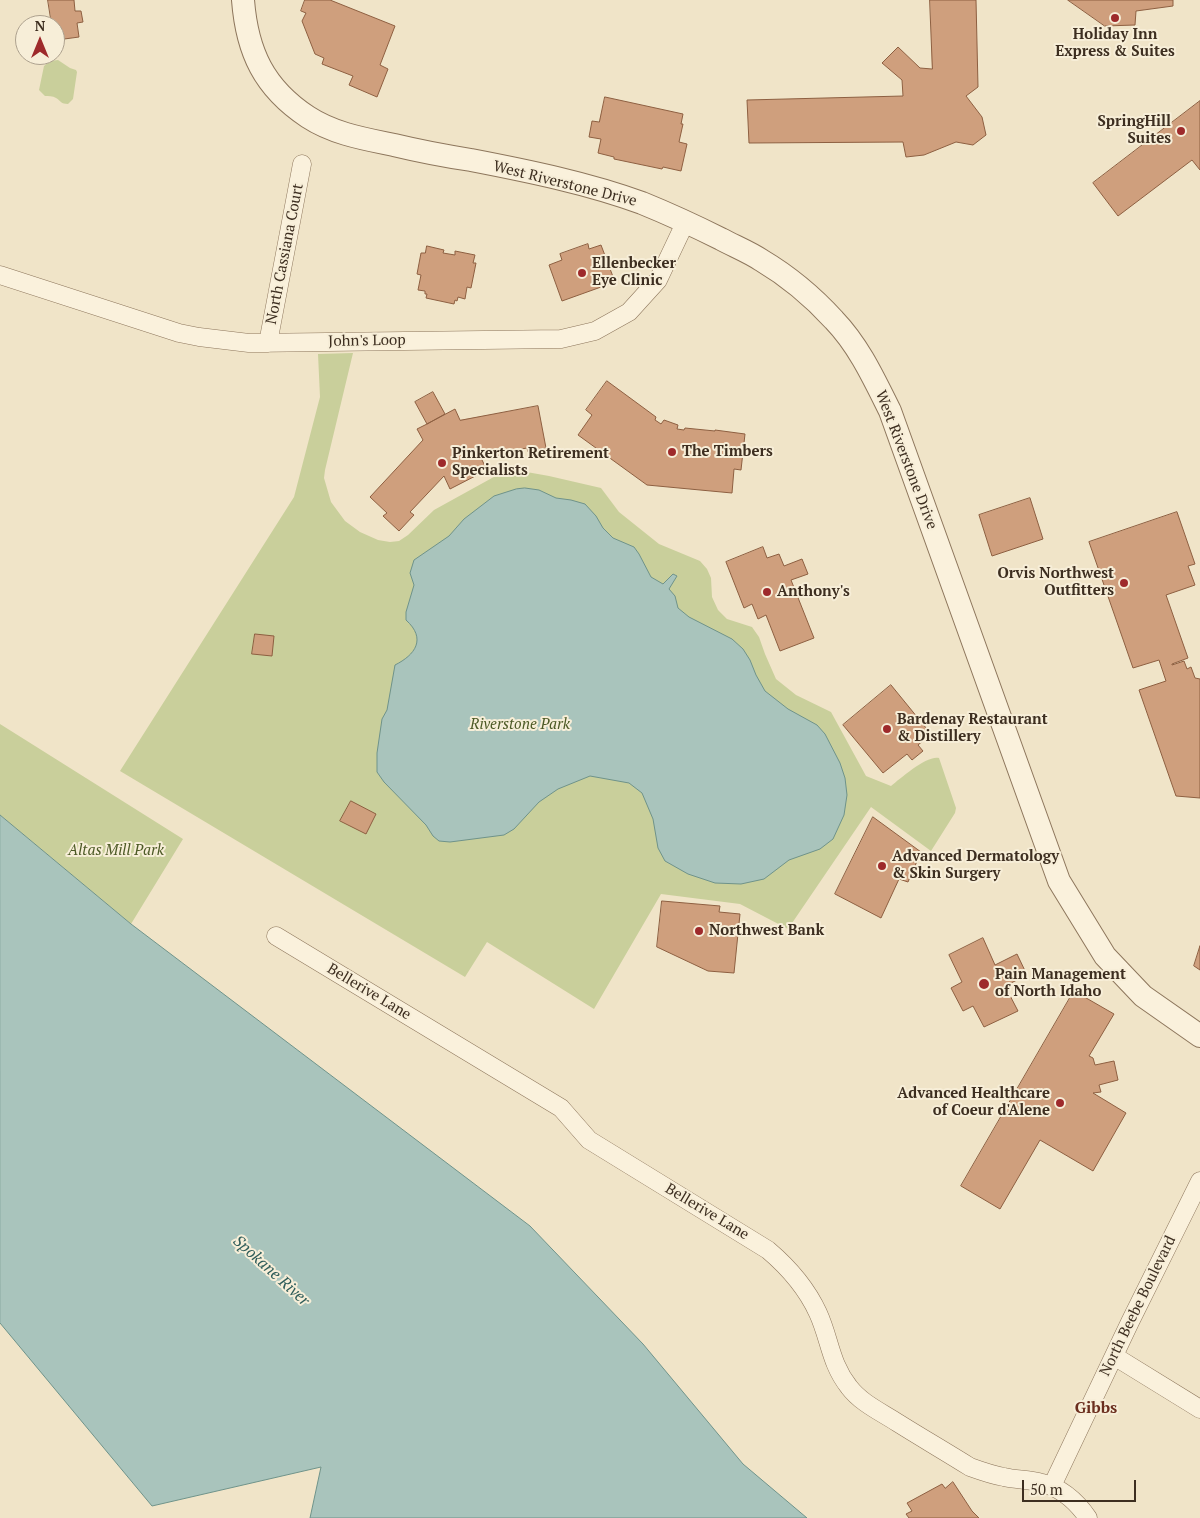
<!DOCTYPE html>
<html>
<head>
<meta charset="utf-8">
<style>
  body { margin:0 }
  #map { position:relative; width:1200px; height:1518px; overflow:hidden; background:#f0e4c8; font-family:"PT Serif",serif }
  canvas { display:block }
  .north { position:absolute; left:15px; top:15px; width:50px; height:50px; box-sizing:border-box; background:#f7eed8; border:1px solid #ada18e; border-radius:50%; rotate:0deg; font-size:14px; font-weight:700; line-height:20px; text-align:center; color:#3d2e20 }
  .north::after { content:''; display:block; margin:auto; width:18px; height:22px; background:#9e2a2b; clip-path:polygon(50% 0,100% 100%,50% 72%,0 100%) }
  .scale { position:absolute; left:1022px; top:1480px; width:114px; height:22px; box-sizing:border-box; border:2px solid #3d2e20; border-top:0; padding-left:6px; font-size:15px; line-height:18px; white-space:nowrap; color:#3d2e20; -webkit-text-stroke:4px #f7eed8; paint-order:stroke }
</style>
</head>
<body>
<div id="map">
<canvas width="1200" height="1518"></canvas>
<div class="north">N</div>
<div class="scale">50 m</div>
</div>
<script>
const context = document.querySelector('canvas').getContext('2d');
context.lineJoin = 'round';
function fillPath(path, color) {
  context.fillStyle = color;
  context.fill(path, 'evenodd');
}
function strokePath(path, color, width, dash) {
  context.strokeStyle = color;
  context.lineWidth = width;
  context.lineCap = dash ? 'butt' : 'round';
  context.setLineDash(dash || []);
  context.stroke(path);
}
function drawText(font, color, halo, rows, align = 'center') {
  context.font = font + ' "PT Serif",serif';
  context.lineWidth = 4;
  context.setLineDash([]);
  context.textBaseline = 'middle';
  context.strokeStyle = halo;
  context.fillStyle = color;
  for (const [text, x, y, turn = 0] of rows) {
    context.save();
    context.translate(x, y);
    context.rotate((+turn || 0) * Math.PI / 180);
    context.textAlign = isNaN(turn) ? turn : align;
    if (halo) context.strokeText(text, 0, 0);
    context.fillText(text, 0, 0);
    context.restore();
  }
}
const green = new Path2D(`
  M 58,60 L 70,68 L 76,70 L 77,72 L 73,99 L 68,104 C 61,104 61,101 56,98 C 53,96 48,96 45,96 L 39,90 L 44,66 L 50,61 Z
  M 353,353 L 325,470 L 324,478 L 331,502 L 345,521 L 360,532 L 378,540 L 390,542 L 399,541 L 408,535 L 434,510 L 501,473 L 521,471 L 549,476 L 601,488 L 619,512 L 659,544 L 700,561 L 707,569 L 711,578 L 712,597 L 718,610 L 727,619 L 752,627 L 759,637 L 765,654 L 776,679 L 796,695 L 831,712 L 866,776 L 891,786 C 901,778 927,755 939,758 L 956,808 L 955,813 L 931,851 L 871,807 L 788,929 L 740,904 L 661,894 L 594,1009 L 487,942 L 465,977 L 120,771 L 294,497 L 320,397 L 318,354 Z
  M 0,724 L 183,839 L 131,924 L 0,815 Z`);
const water = new Path2D(`
  M 525,488 L 539,490 L 556,498 L 571,500 L 585,504 L 596,516 L 603,528 L 613,538 L 634,547 L 639,554 L 651,577 L 663,584 L 673,574 L 677,576 L 669,589 L 675,596 L 678,608 L 689,617 L 732,639 L 743,649 L 750,660 L 756,675 L 765,691 L 788,709 L 817,725 L 825,734 L 840,763 L 845,778 L 847,795 L 844,815 L 833,839 L 820,849 L 789,860 L 764,879 L 741,884 L 715,883 L 688,874 L 665,861 L 658,848 L 653,819 L 642,793 L 629,783 L 590,776 L 558,789 L 539,802 L 514,829 L 504,835 L 450,842 L 439,841 L 433,836 L 426,825 L 384,782 L 377,772 L 377,753 L 382,719 L 387,710 L 395,665 C 415,655 427,639 406,620 L 406,612 L 414,585 L 410,573 L 414,560 L 449,536 L 464,519 L 494,496 L 516,489 Z
  M 0,815 L 131,924 L 530,1226 L 643,1344 L 743,1464 L 807,1518 L 310,1518 L 321,1467 L 152,1506 L 0,1323 Z`);
const building = new Path2D(`
  M 48,0 L 74,0 L 75,11 L 81,11 L 83,22 L 77,23 L 79,37 L 57,40 L 55,25 L 52,25 Z
  M 305,0 L 330,0 L 395,26 L 380,65 L 388,69 L 377,97 L 349,85 L 353,76 L 322,64 L 324,58 L 315,54 L 302,21 L 306,13 L 301,11 Z
  M 930,0 L 976,0 L 978,87 L 966,96 L 982,117 L 986,135 L 973,145 L 956,142 L 924,155 L 906,157 L 903,142 L 749,143 L 747,100 L 903,96 L 902,80 L 882,63 L 898,47 L 920,68 L 932,69 Z
  M 1068,0 L 1173,0 L 1173,6 L 1136,11 L 1135,25 L 1105,26 Z
  M 605,97 L 683,114 L 681,124 L 683,124 L 679,142 L 687,144 L 681,171 L 663,167 L 662,169 L 614,159 L 614,157 L 598,153 L 601,139 L 589,137 L 592,121 L 599,122 Z
  M 1200,101 L 1200,170 L 1192,160 L 1118,216 L 1093,183 Z
  M 588,244 L 589,249 L 601,245 L 615,282 L 562,301 L 549,265 L 562,260 L 560,254 Z
  M 427,246 L 444,250 L 443,253 L 455,255 L 455,251 L 475,255 L 473,263 L 476,263 L 471,288 L 467,287 L 465,299 L 458,297 L 457,301 L 455,300 L 454,304 L 426,298 L 427,294 L 425,294 L 425,291 L 418,290 L 421,275 L 417,274 L 421,253 L 425,253 Z
  M 607,381 L 656,417 L 655,420 L 661,424 L 664,420 L 678,425 L 677,429 L 684,430 L 685,428 L 715,431 L 715,430 L 745,434 L 741,470 L 734,469 L 732,493 L 647,485 L 578,435 L 592,415 L 586,410 Z
  M 433,392 L 445,414 L 427,424 L 415,402 Z
  M 538,406 L 546,448 L 528,452 L 527,448 L 505,452 L 505,454 L 496,456 L 495,453 L 480,456 L 487,470 L 450,489 L 444,476 L 410,512 L 414,515 L 399,531 L 383,516 L 387,513 L 370,497 L 423,440 L 417,429 L 427,424 L 455,409 L 460,420 Z
  M 1030,498 L 1043,539 L 992,556 L 979,515 Z
  M 1177,512 L 1195,564 L 1188,566 L 1195,585 L 1166,595 L 1188,658 L 1172,664 L 1172,665 L 1184,661 L 1187,669 L 1191,667 L 1195,678 L 1200,679 L 1200,798 L 1176,796 L 1139,690 L 1166,681 L 1159,660 L 1133,668 L 1089,542 Z
  M 763,547 L 767,558 L 779,554 L 784,566 L 802,559 L 808,574 L 791,580 L 814,638 L 780,651 L 766,615 L 758,619 L 752,604 L 744,608 L 726,562 Z
  M 255,634 L 274,636 L 272,656 L 252,654 Z
  M 891,685 L 931,734 L 918,745 L 923,751 L 912,760 L 907,754 L 883,773 L 843,725 Z
  M 351,801 L 376,814 L 366,834 L 340,821 Z
  M 873,817 L 921,852 L 908,882 L 899,879 L 881,918 L 835,894 Z
  M 662,901 L 720,906 L 719,912 L 740,914 L 734,973 L 708,971 L 657,947 Z
  M 983,938 L 995,965 L 1017,954 L 1027,975 L 1005,986 L 1018,1011 L 984,1027 L 973,1006 L 963,1011 L 951,988 L 962,982 L 949,955 Z
  M 1200,946 L 1200,970 L 1194,966 Z
  M 1074,991 L 1114,1014 L 1089,1056 L 1093,1058 L 1095,1065 L 1114,1061 L 1118,1080 L 1099,1085 L 1101,1092 L 1093,1093 L 1126,1113 L 1093,1171 L 1040,1140 L 1000,1209 L 961,1186 Z
  M 953,1482 L 972,1511 L 979,1518 L 909,1518 L 906,1514 L 912,1511 L 907,1503 L 942,1484 L 945,1488 Z`);
const minor = new Path2D(`
  M 0,275 L 179,333 L 199,337 L 249,343 L 561,339 L 595,331 L 629,312 L 658,280 L 686,221
  M 268,343 L 302,164
  M 276,936 L 561,1108 L 589,1140 L 768,1250 C 788,1267 807,1289 818,1313 C 830,1339 830,1363 849,1387 C 861,1403 881,1412 898,1423 C 922,1438 946,1452 970,1467 C 981,1471 992,1475 1004,1477 C 1016,1480 1030,1479 1042,1483 C 1061,1488 1077,1502 1088,1518
  M 1114,1356 L 1200,1409
  M 1052,1486 L 1130,1322 L 1200,1181`);
const tertiary = new Path2D(`
  M 243,0 C 247,52 264,88 308,117 C 334,134 365,139 394,145 C 419,151 445,156 471,160 C 528,171 587,183 642,203 C 669,214 695,226 721,239 C 734,246 749,252 761,260 C 788,276 813,297 834,320 C 859,346 874,379 890,411 L 1059,881 L 1105,956 L 1143,996 L 1200,1036`);
const markers = [
  [1115,18,5,"#9e2a2b"],
  [1181,131,5,"#9e2a2b"],
  [582,273,5,"#9e2a2b"],
  [672,452,5,"#9e2a2b"],
  [442,463,5,"#9e2a2b"],
  [1124,583,5,"#9e2a2b"],
  [767,592,5,"#9e2a2b"],
  [887,729,5,"#9e2a2b"],
  [882,866,5,"#9e2a2b"],
  [699,931,5,"#9e2a2b"],
  [984,984,6,"#9e2a2b"],
  [1060,1103,5,"#9e2a2b"]
];
const poiNames = [
  ["Holiday Inn",1115,35,"center"],
  ["Express & Suites",1115,52,"center"],
  ["SpringHill",1171,122,"right"],
  ["Suites",1171,139,"right"],
  ["Ellenbecker",592,264],
  ["Eye Clinic",592,281],
  ["The Timbers",682,452],
  ["Pinkerton Retirement",452,454],
  ["Specialists",452,471],
  ["Orvis Northwest",1114,574,"right"],
  ["Outfitters",1114,591,"right"],
  ["Anthony's",777,592],
  ["Bardenay Restaurant",897,720],
  ["& Distillery",897,737],
  ["Advanced Dermatology",892,857],
  ["& Skin Surgery",892,874],
  ["Northwest Bank",709,931],
  ["Pain Management",995,975],
  ["of North Idaho",995,992],
  ["Advanced Healthcare",1050,1094,"right"],
  ["of Coeur d'Alene",1050,1111,"right"]
];
const streetNames = [
  ["West Riverstone Drive",565,184,14],
  ["North Cassiana Court",285,254,-79],
  ["John's Loop",367,341,-1],
  ["West Riverstone Drive",906,460,69],
  ["Bellerive Lane",369,992,31],
  ["Bellerive Lane",707,1212,31],
  ["North Beebe Boulevard",1138,1306,-64]
];
const parkNames = [
  ["Riverstone Park",520,725],
  ["Altas Mill Park",116,851]
];
const waterNames = [
  ["Spokane River",271,1271,42]
];
const neighbourhoodNames = [
  ["Gibbs",1096,1408]
];
fillPath(green, '#c9cf9b');
fillPath(water, '#a9c4bc');
strokePath(water, '#6f938a', 1);
fillPath(building, '#cf9f7d');
strokePath(building, '#8d5f41', 1);
strokePath(minor, '#8d765c', 19);
strokePath(tertiary, '#8d765c', 24);
strokePath(minor, '#faf1dc', 18);
strokePath(tertiary, '#faf1dc', 22);
for (const [x, y, r, color] of markers) {
  const dot = new Path2D();
  dot.arc(x, y, r, 0, 2 * Math.PI);
  context.fillStyle = color;
  context.fill(dot);
  strokePath(dot, '#f7eed8', 2);
}
drawText('bold 15px', '#3d2e20', '#f7eed8', poiNames, 'left');
drawText('15px', '#3d2e20', '#f7eed8', streetNames);
drawText('italic 15px', '#4d5a26', '#f7eed8', parkNames);
drawText('italic 16px', '#2f5d5a', '#f7eed8', waterNames);
drawText('bold 16px', '#6b2e1e', '#f7eed8', neighbourhoodNames);
</script>
</body>
</html>
